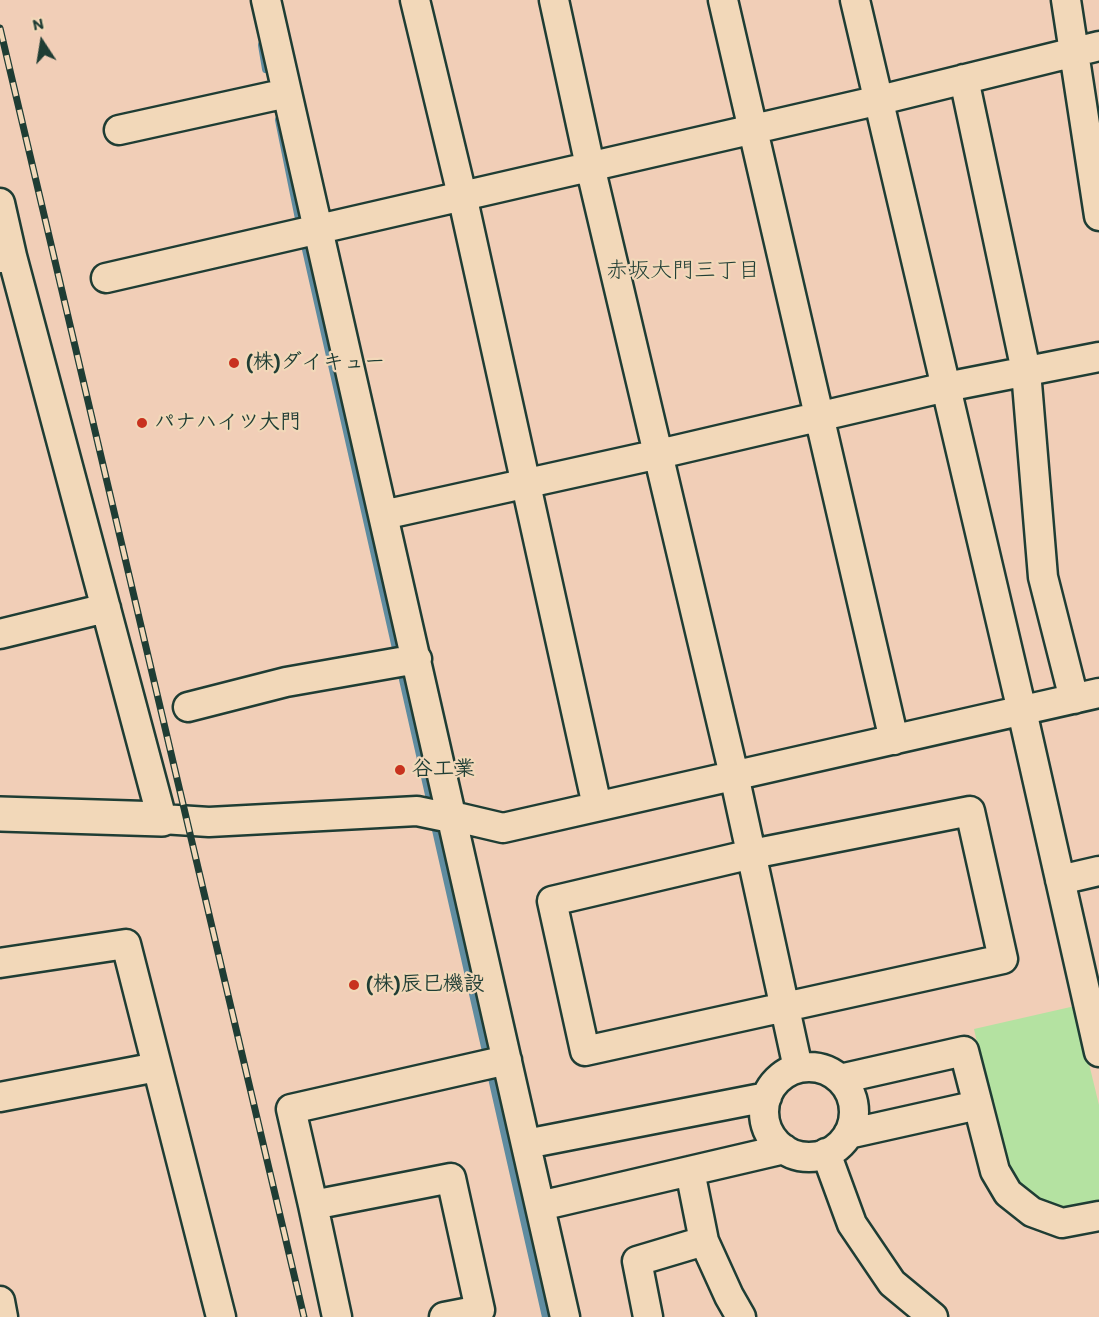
<!DOCTYPE html>
<html>
<head>
<meta charset="utf-8">
<style>
  body { margin:0 }
  #map { position:relative; width:1099px; height:1317px; overflow:hidden; background:#f1ceb7; font-family:Itim,sans-serif }
  canvas { display:block }
  .north { position:absolute; left:12px; top:12px; width:60px; height:60px; -webkit-text-stroke:4px #f2d8b9; paint-order:stroke; rotate:348deg; font-size:16px; font-weight:700; line-height:24px; text-align:center; color:#1f3d34 }
  .north::after { content:''; display:block; margin:auto; width:21px; height:27px; background:#1f3d34; clip-path:polygon(50% 0,100% 100%,50% 72%,0 100%) }
</style>
</head>
<body>
<div id="map">
<canvas width="1099" height="1317"></canvas>
<div class="north">N</div>
</div>
<script>
const context = document.querySelector('canvas').getContext('2d');
context.lineJoin = 'round';
function fillPath(path, color) {
  context.fillStyle = color;
  context.fill(path, 'evenodd');
}
function strokePath(path, color, width, dash) {
  context.strokeStyle = color;
  context.lineWidth = width;
  context.lineCap = dash ? 'butt' : 'round';
  context.setLineDash(dash || []);
  context.stroke(path);
}
function drawText(font, color, halo, rows, align = 'center') {
  context.font = font + ' Itim,"Klee One",sans-serif';
  context.lineWidth = 4.5;
  context.setLineDash([]);
  context.textBaseline = 'middle';
  context.strokeStyle = halo;
  context.fillStyle = color;
  for (const [text, x, y, turn = 0] of rows) {
    context.save();
    context.translate(x, y);
    context.rotate((+turn || 0) * Math.PI / 180);
    context.textAlign = isNaN(turn) ? turn : align;
    if (halo) context.strokeText(text, 0, 0);
    context.fillText(text, 0, 0);
    context.restore();
  }
}
const green = new Path2D(`
  M 1075,1006 L 1099,1105 L 1099,1204 L 1066,1211 L 1031,1195 L 1006,1171 L 974,1029 Z`);
const stream = new Path2D(`
  M 262,45 L 266,69
  M 279,120 L 298,214 L 432,808
  M 434,821 L 546,1317`);
const street = new Path2D(`
  M 266,0 C 364,439 467,878 565,1317
  M 415,0 L 462,195 L 597,806
  M 554,0 L 590,166 L 734,775 L 798,1068
  M 723,0 L 894,740
  M 855,0 L 1022,711 L 1099,1052
  M 1066,0 L 1099,216
  M 964,79 L 1026,371 L 1043,577 L 1074,699
  M 119,130 L 287,93
  M 0,203 L 12,256
  M 0,258 L 12,256 L 162,819 L 209,822 L 417,811 L 446,817 L 452,816 L 503,828 L 1099,693
  M 106,278 L 880,100 L 1099,46
  M 383,515 L 659,454 L 946,387 L 1099,357
  M 0,634 L 106,608
  M 188,707 L 286,682 L 417,659
  M 970,811 L 1003,959 L 585,1051 L 552,901 L 752,854 Z
  M 1060,880 L 1099,871
  M 0,963 L 126,944 L 221,1317
  M764 1112a45 45 0 1 1 90 0a45 45 0 1 1-90 0Z
  M 840,1079 L 964,1051 L 978,1105 L 848,1134
  M 0,1097 L 157,1067
  M 978,1105 L 995,1171 L 1008,1193 L 1032,1212 L 1062,1223 L 1099,1216
  M 526,1144 L 767,1097
  M 826,1153 L 852,1224 L 892,1283 L 933,1317
  M 690,1171 L 704,1241 L 729,1296 L 741,1317
  M 313,1205 L 337,1317
  M 540,1206 L 784,1149
  M 0,1301 L 3,1317
  M 444,1317 L 480,1310 L 451,1178 L 313,1205 L 291,1109 L 507,1060
  M 648,1317 L 637,1261 L 704,1241`);
const secondary = new Path2D(`
  M 0,814 L 162,819`);
const rail = new Path2D(`
  M 0,28 L 304,1317`);
const markers = [
  [234,363,6,"#c8321e"],
  [142,423,6,"#c8321e"],
  [400,770,6,"#c8321e"],
  [354,985,6,"#c8321e"]
];
const poiNames = [
  ["(株)ダイキュー",246,363],
  ["パナハイツ大門",154,423],
  ["谷工業",412,770],
  ["(株)辰巳機設",366,985]
];
const neighbourhoodNames = [
  ["赤坂大門三丁目",683,271]
];
fillPath(green, '#b4e2a1');
strokePath(stream, '#5f8ca0', 8);
strokePath(street, '#1f3d34', 33);
strokePath(secondary, '#1f3d34', 38);
strokePath(street, '#f2d8b9', 28);
strokePath(secondary, '#f2d8b9', 33);
strokePath(rail, '#1f3d34', 7);
strokePath(rail, '#f2d8b9', 4.5, [14]);
for (const [x, y, r, color] of markers) {
  const dot = new Path2D();
  dot.arc(x, y, r, 0, 2 * Math.PI);
  context.fillStyle = color;
  context.fill(dot);
  strokePath(dot, '#f2d8b9', 2);
}
drawText('bold 21px', '#1f3d34', '#f2d8b9', poiNames, 'left');
drawText('22px', '#1f3d34', '#f2d8b9', neighbourhoodNames);
</script>
</body>
</html>
